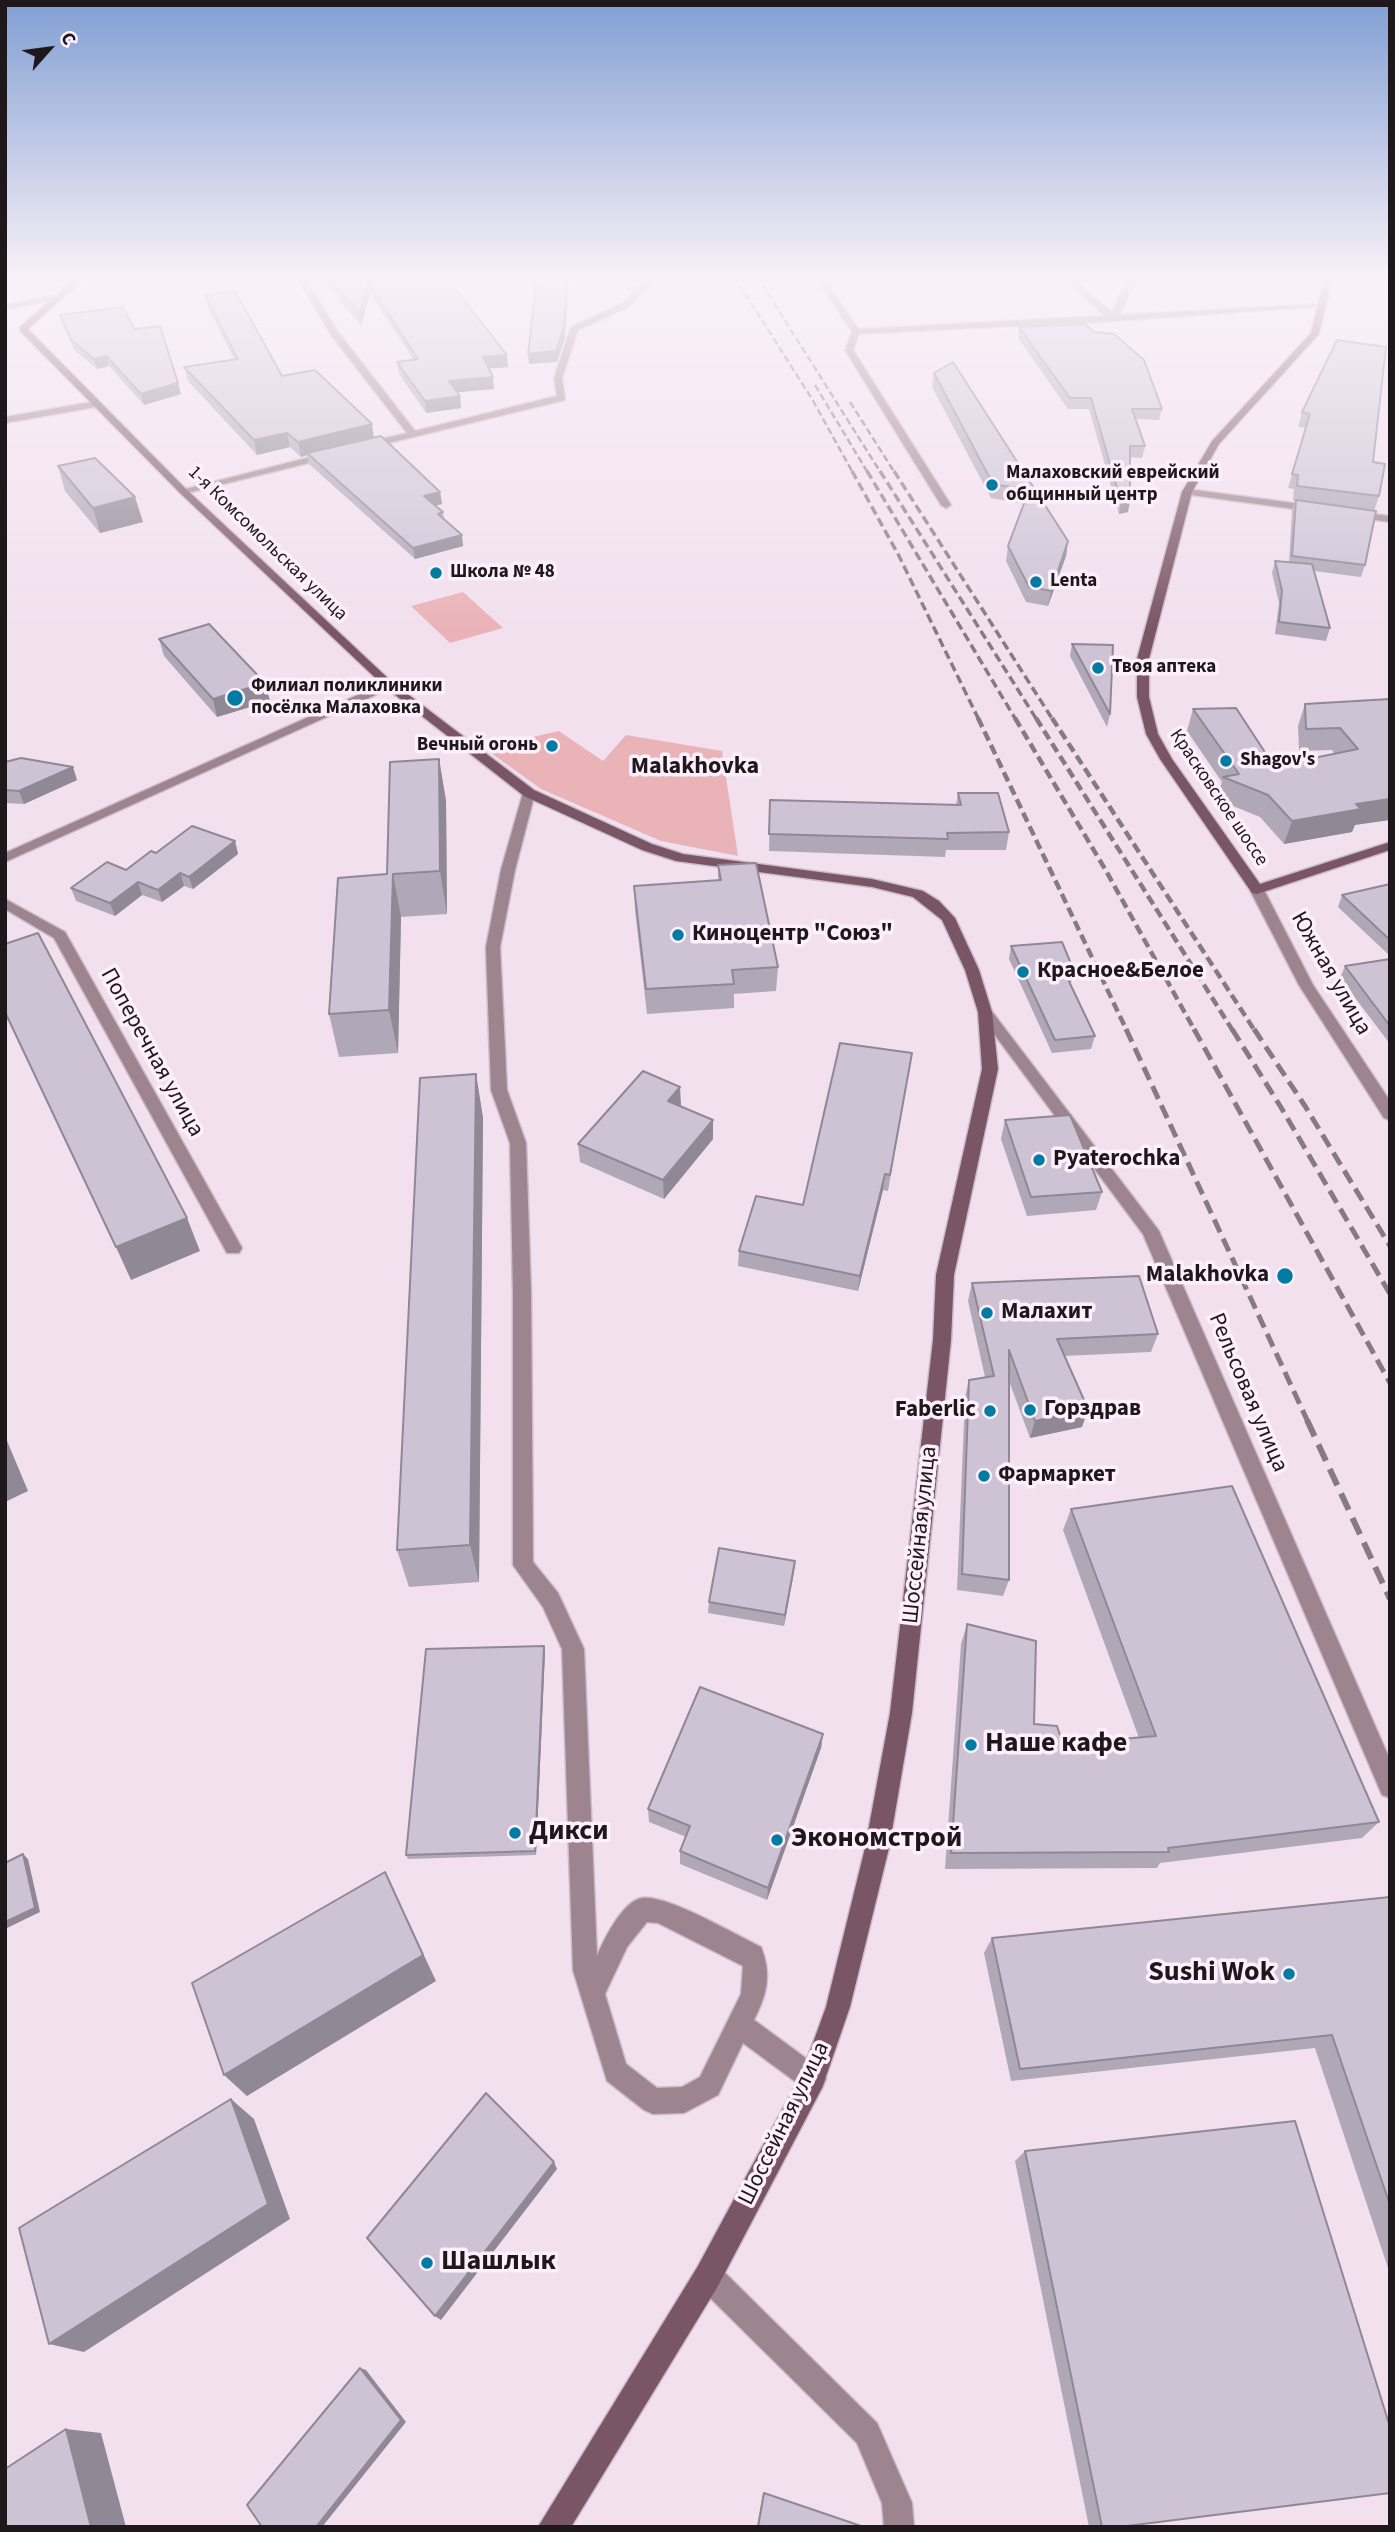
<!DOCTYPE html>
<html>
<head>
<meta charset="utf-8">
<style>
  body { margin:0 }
  #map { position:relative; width:1395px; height:2532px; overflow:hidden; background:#f2e0ef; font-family:"Source Sans 3",sans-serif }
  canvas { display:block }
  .frame { position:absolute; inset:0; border:7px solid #1e181d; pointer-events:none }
  .north { position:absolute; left:14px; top:14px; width:70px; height:70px; -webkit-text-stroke:5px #fdeffb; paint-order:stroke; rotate:62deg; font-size:19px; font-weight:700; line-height:28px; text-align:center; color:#1e181d }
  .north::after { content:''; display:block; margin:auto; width:24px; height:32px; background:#1e181d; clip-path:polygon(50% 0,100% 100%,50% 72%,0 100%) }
</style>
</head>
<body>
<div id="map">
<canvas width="1395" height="2532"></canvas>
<div class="frame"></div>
<div class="north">С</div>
</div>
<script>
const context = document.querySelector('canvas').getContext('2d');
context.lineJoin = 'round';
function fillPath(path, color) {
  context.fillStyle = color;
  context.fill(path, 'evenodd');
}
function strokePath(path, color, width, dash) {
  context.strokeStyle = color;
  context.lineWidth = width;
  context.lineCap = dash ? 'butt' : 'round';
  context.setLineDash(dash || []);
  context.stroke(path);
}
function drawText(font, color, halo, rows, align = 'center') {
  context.font = font + ' "Source Sans 3",sans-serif';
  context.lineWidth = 7;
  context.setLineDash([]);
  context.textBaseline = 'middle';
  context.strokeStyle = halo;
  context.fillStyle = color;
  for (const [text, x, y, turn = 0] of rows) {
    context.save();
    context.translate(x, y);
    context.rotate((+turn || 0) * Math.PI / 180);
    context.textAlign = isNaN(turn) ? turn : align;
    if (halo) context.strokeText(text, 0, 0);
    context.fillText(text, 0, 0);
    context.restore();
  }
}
const green = new Path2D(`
  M 463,592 L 503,628 L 450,643 L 411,606 Z
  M 559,731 L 603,761 L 626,735 L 722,751 L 738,856 L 661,841 L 541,789 L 484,748 Z`);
const minor = new Path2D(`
  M 296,276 L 304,276 L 338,332 L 415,431 L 557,396 L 554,378 L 571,327 L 623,303 L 650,276 L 658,276 L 629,307 L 578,330 L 562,378 L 565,400 L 364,449 L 361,448 L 361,444 L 407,433 L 331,335 Z
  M 815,276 L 823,276 L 858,329 L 1105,316 L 1061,276 L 1070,276 L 1112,313 L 1129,276 L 1137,276 L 1120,315 L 1322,304 L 1326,306 L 1114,321 L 859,334 L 853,350 L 951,505 L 946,508 L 941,505 L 845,350 L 852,332 Z
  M 59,295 L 62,299 L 5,309 L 5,305 Z
  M 98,401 L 102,404 L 101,406 L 5,423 L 5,417 Z
  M 330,452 L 335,455 L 333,457 L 183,494 L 178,491 Z
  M 1187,489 L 1316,506 L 1321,509 L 1316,512 L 1184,494 L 1182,492 Z
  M 1350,511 L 1390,516 L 1390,522 L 1346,516 L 1346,512 Z
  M 389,681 L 393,683 L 393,687 L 5,862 L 5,853 Z
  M 529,789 L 535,793 L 515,870 L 500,947 L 507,1090 L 526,1143 L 531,1293 L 533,1562 L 558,1593 L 584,1649 L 597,1956 C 604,1939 623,1901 642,1898 C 666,1894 736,1935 761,1947 C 772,1975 767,1994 754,2020 L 822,2070 L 826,2079 L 822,2088 L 813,2092 L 804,2088 L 743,2043 L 718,2095 L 684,2113 L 653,2114 L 644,2110 L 607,2081 L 573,1970 L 562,1649 L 543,1607 L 513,1565 L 513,1293 L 510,1143 L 491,1090 L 486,947 L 501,870 L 523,793 ZM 647,1922 L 658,1923 L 743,1966 L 741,1994 L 700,2077 L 682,2087 L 657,2088 L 626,2064 L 605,1994 L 627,1947 Z
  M 5,899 L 65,932 L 242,1248 L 239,1253 L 227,1253 L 54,938 L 5,909 Z
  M 985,1007 L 990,1009 L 1159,1231 L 1390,1760 L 1390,1798 L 1382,1795 L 1143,1234 L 980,1015 L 978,1012 Z
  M 708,2262 L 718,2266 L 877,2423 L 912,2503 L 914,2527 L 884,2527 L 882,2503 L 857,2443 L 698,2286 L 694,2276 L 698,2266 Z`);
const tertiary = new Path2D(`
  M 1257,886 L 1264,890 L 1313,985 L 1390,1101 L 1390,1120 L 1384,1118 L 1299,985 L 1250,890 Z`);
const secondary = new Path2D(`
  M 78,276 L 87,276 L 28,329 L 186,489 L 393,683 L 534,790 L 652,844 L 683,854 L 872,879 L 923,891 L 939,901 L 955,918 L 979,970 L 992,1012 L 998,1069 L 954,1275 L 951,1340 L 912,1713 L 889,1848 L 850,2007 L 822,2088 L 718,2286 L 571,2527 L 538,2527 L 698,2266 L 802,2073 L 826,2007 L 865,1848 L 890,1713 L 933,1340 L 936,1275 L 982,1069 L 978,1012 L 965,970 L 942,920 L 913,897 L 872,887 L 676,861 L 642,850 L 524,796 L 385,687 L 180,493 L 20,331 L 20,327 Z
  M 1325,276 L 1333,276 L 1319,334 L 1219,444 L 1192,492 L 1149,659 L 1149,697 L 1158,734 L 1172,759 L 1260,884 L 1390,842 L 1390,850 L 1257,894 L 1252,893 L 1160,759 L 1146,734 L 1137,697 L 1137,659 L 1182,492 L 1212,441 L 1311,333 Z`);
const railFar4 = new Path2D(`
  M 734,276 L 812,399 L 853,473
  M 757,276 L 881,473
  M 815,385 L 868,473
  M 850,402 L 895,473`);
const railFar3 = new Path2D(`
  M 852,471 L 899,556 L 979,720
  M 867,471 L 1016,720
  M 880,471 L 1037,720
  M 894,471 L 1053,720`);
const railFar2 = new Path2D(`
  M 978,718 L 1127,1031
  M 1015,718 L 1105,869 L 1195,1031
  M 1036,718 L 1233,1031
  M 1052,718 L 1255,1031`);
const railFar1 = new Path2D(`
  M 1126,1029 L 1308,1422
  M 1194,1029 L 1390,1383
  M 1232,1029 L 1282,1109 L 1390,1294
  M 1254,1029 L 1305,1106 L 1390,1246`);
const rail = new Path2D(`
  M 1307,1420 L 1390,1599`);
const wall = new Path2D(`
  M 324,276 L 375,276 L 373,283 L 508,367 L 489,368 L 494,389 L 457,392 L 460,396 L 461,408 L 426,413 L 399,374 L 397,362 L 413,359 L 370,293 L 361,326 L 325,282 Z
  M 1001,276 L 1059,276 L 1004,278 Z
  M 1233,276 L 1277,276 L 1233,278 Z
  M 205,295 L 282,376 L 374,437 L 440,492 L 442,504 L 435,505 L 443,512 L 444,519 L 463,546 L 415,559 L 309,464 L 307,455 L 301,457 L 290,447 L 257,455 L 188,381 L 184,367 L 234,359 L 208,308 Z
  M 60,315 L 134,329 L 181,394 L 144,405 L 109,366 L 97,369 L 74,350 Z
  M 1019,327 L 1162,409 L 1159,420 L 1136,419 L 1145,446 L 1142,458 L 1130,457 L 1128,512 L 1119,514 L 1089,409 L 1068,409 L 1018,338 Z
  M 1337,340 L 1373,462 L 1379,496 L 1374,511 L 1365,565 L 1361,577 L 1314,571 L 1330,628 L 1326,641 L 1275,634 L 1279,603 L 1272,573 L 1275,561 L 1289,562 L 1292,511 L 1295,501 L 1293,500 L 1294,489 L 1288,488 L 1306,428 L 1298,427 L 1302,412 Z
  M 953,362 L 1068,541 L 1066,556 L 1048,606 L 1026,602 L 1006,561 L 1008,546 L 1024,504 L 991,498 L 932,387 L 934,373 Z
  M 58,466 L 143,522 L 100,533 L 65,491 Z
  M 159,639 L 265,683 L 270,701 L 217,717 L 164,656 Z
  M 1072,644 L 1110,714 L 1107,727 L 1070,656 Z
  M 1390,699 L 1352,832 L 1284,844 L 1260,817 L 1216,799 L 1222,782 L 1187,731 L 1193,709 L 1274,766 L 1335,754 L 1332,750 L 1299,751 L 1298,726 L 1305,704 Z
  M 439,759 L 446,801 L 447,914 L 401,917 L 398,1053 L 339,1057 L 329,1014 L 387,874 Z
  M 5,762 L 77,780 L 24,804 L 5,803 Z
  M 958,793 L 1009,832 L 1006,850 L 946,850 L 945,857 L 769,851 L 770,800 L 956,805 Z
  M 235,841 L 238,854 L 193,889 L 184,886 L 162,902 L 142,895 L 115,916 L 76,901 L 71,888 L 126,870 L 156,853 Z
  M 718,865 L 778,967 L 776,991 L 734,994 L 734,1008 L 647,1014 L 635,910 L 634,886 L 718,881 Z
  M 1390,884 L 1390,956 L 1338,907 L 1342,895 Z
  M 1011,946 L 1074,971 L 1071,983 L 1070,984 L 1095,1036 L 1091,1049 L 1052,1053 L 1009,959 Z
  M 1390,959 L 1390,1044 L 1340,978 L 1345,966 Z
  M 912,1053 L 888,1191 L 883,1190 L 858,1291 L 738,1266 L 739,1251 L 803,1205 Z
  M 476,1074 L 483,1118 L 479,1582 L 409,1587 L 397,1550 Z
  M 680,1087 L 680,1106 L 713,1139 L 664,1199 L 580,1162 L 578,1144 Z
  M 1005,1120 L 1102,1192 L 1096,1210 L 1027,1216 L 1001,1139 Z
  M 972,1283 L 1158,1334 L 1151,1352 L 1064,1356 L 1088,1409 L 1082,1427 L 1030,1438 L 1009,1381 L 1009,1580 L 1003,1596 L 957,1590 L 965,1397 L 969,1380 L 985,1377 L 968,1301 Z
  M 1071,1509 L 1379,1822 L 1362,1838 L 1160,1863 L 1157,1868 L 945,1869 L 961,1644 L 967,1624 L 1034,1724 L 1063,1744 L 1139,1738 L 1063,1530 Z
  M 795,1561 L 784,1626 L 708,1613 L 709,1602 Z
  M 545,1652 L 536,1855 L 408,1859 L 406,1855 Z
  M 823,1734 L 821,1748 L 767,1900 L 680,1864 L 680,1851 L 686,1837 L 649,1822 L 648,1809 Z
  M 1390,1897 L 1390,2274 L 1315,2048 L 1011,2081 L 984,1953 L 992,1938 Z
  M 1025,2151 L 1119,2527 L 1089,2527 L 1015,2161 Z
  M 763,2493 L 764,2493 L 864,2527 L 757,2527 Z`);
const shadedWall = new Path2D(`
  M 370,276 L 375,276 L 371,288 L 369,284 L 370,293 L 361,326 L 359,313 Z
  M 568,276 L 592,276 L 592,279 L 568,282 L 565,338 L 557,362 L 529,364 L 528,354 Z
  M 507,355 L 508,367 L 485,369 L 483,357 Z
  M 106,356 L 109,366 L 97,369 L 94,359 Z
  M 493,377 L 494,389 L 450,393 L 449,381 Z
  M 178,383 L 181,394 L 144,405 L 141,394 Z
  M 460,396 L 461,408 L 426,413 L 425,401 Z
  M 372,424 L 374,439 L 307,453 L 307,455 L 301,457 L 298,442 Z
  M 287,433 L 290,447 L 257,455 L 254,440 Z
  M 440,492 L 442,504 L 425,508 L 424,496 Z
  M 135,497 L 143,522 L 100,533 L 93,508 Z
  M 1130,501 L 1128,512 L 1119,514 L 1121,502 Z
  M 462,535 L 463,546 L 415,559 L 413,548 Z
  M 1068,541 L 1066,556 L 1048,606 L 1051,591 Z
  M 265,683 L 270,701 L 217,717 L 213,699 Z
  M 439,759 L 446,801 L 447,914 L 440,871 Z
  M 73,767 L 77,780 L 24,804 L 19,791 Z
  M 1390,799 L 1390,820 L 1355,825 L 1352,832 L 1284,844 L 1292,821 L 1356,804 Z
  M 235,841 L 238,854 L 193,889 L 189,877 Z
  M 180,873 L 184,886 L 162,902 L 158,890 Z
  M 393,874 L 401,917 L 398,1053 L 389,1010 Z
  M 138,882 L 142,895 L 115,916 L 110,903 Z
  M 476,1074 L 483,1118 L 479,1582 L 470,1545 Z
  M 680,1087 L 681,1105 L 668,1120 L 668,1101 Z
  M 713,1120 L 713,1139 L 664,1199 L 663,1180 Z
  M 885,1174 L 883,1190 L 858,1291 L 860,1276 Z
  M 187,1218 L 200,1251 L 131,1280 L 116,1247 Z
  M 1088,1409 L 1082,1427 L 1030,1438 L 1035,1421 Z
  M 5,1436 L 28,1491 L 5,1502 Z
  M 795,1561 L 794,1572 L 784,1626 L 785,1615 Z
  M 544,1646 L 545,1652 L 536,1855 L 535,1851 Z
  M 823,1734 L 821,1748 L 767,1900 L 768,1888 Z
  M 23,1854 L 28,1859 L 40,1912 L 5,1929 L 5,1922 Z
  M 385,1872 L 436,1981 L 247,2096 L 224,2075 Z
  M 231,2099 L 254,2119 L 290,2219 L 84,2352 L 49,2344 Z
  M 554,2162 L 557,2169 L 441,2320 L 435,2316 Z
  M 360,2368 L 366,2370 L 406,2422 L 322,2527 L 316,2527 Z
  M 66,2429 L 101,2433 L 126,2527 L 91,2527 Z`);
const building = new Path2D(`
  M 328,276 L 370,276 L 359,313 Z
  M 433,276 L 445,276 L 507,355 L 483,357 L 493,377 L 449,381 L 460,396 L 425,401 L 397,362 L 418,359 L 369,284 Z
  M 537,276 L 568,276 L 564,327 L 556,351 L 528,354 Z
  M 235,291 L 282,376 L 315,370 L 372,424 L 298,442 L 287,433 L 254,440 L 184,367 L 238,359 L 205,295 Z
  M 123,307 L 134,329 L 160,326 L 178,383 L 141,394 L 106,356 L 94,359 L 71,340 L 60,315 Z
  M 1085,324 L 1094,332 L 1114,334 L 1144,360 L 1162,409 L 1132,409 L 1145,446 L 1130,446 L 1130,501 L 1121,502 L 1091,398 L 1070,398 L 1019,327 Z
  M 1337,340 L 1386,347 L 1373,462 L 1385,464 L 1379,496 L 1297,486 L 1298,475 L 1292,474 L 1310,414 L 1302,412 Z
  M 953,362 L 1068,541 L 1051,591 L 1029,587 L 1008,546 L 1029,490 L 993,484 L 934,373 Z
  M 381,436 L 440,492 L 424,496 L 443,512 L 438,514 L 462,535 L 413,548 L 307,453 Z
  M 95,458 L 135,497 L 93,508 L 58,466 Z
  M 1296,500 L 1376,511 L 1365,565 L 1292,556 Z
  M 1275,561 L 1312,564 L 1330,628 L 1279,622 L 1282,591 Z
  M 209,624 L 265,683 L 213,699 L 159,639 Z
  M 1072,644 L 1113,645 L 1110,714 Z
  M 1390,699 L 1390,799 L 1356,804 L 1361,809 L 1292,821 L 1268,795 L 1223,777 L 1239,774 L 1193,709 L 1236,708 L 1274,766 L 1358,749 L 1340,728 L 1306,729 L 1305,704 Z
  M 21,758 L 73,767 L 19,791 L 5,790 L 5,762 Z
  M 439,759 L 440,871 L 393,874 L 389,1010 L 329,1014 L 338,878 L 387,874 L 390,762 Z
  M 958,793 L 998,793 L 1009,832 L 947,833 L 948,839 L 769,834 L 770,800 L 961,805 Z
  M 192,826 L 235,841 L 189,877 L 180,873 L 158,890 L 138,882 L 110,903 L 71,888 L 107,862 L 126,870 L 151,851 L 156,853 Z
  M 756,863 L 778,967 L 732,970 L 734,984 L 646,989 L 634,886 L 721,880 L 718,865 Z
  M 1390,884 L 1390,940 L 1342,895 Z
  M 38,933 L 187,1218 L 116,1247 L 5,1012 L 5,944 Z
  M 1062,942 L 1074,971 L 1064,971 L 1095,1036 L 1055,1040 L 1011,946 Z
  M 1390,959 L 1390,1026 L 1345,966 Z
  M 840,1043 L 912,1053 L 890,1175 L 885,1174 L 860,1276 L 739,1251 L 756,1196 L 803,1205 Z
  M 643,1071 L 680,1087 L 668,1101 L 713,1120 L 663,1180 L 578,1144 Z
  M 476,1074 L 470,1545 L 397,1550 L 420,1078 Z
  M 1070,1115 L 1102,1192 L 1031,1197 L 1005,1120 Z
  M 1139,1276 L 1158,1334 L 1057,1339 L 1088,1409 L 1035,1421 L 1009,1350 L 1009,1580 L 962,1574 L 969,1380 L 994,1376 L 972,1283 Z
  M 1232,1486 L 1379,1822 L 1168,1848 L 1169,1852 L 951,1853 L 967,1624 L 1036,1641 L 1034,1724 L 1057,1726 L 1063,1744 L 1156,1736 L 1071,1509 Z
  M 719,1548 L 795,1561 L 785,1615 L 709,1602 Z
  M 544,1646 L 535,1851 L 406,1855 L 426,1649 Z
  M 700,1687 L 823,1734 L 768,1888 L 680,1851 L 690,1826 L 648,1809 Z
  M 23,1854 L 35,1908 L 5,1922 L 5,1863 Z
  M 385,1872 L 423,1955 L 224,2075 L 192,1983 Z
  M 1390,1897 L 1390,2205 L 1332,2035 L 1020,2069 L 992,1938 Z
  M 486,2093 L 554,2162 L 435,2316 L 367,2238 Z
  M 231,2099 L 268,2204 L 49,2344 L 19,2228 Z
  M 1295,2121 L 1390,2427 L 1390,2493 L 1119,2527 L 1102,2527 L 1025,2151 Z
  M 360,2368 L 401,2420 L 316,2527 L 262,2527 L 247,2505 Z
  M 66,2429 L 91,2527 L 5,2527 L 5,2469 Z
  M 764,2493 L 864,2527 L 758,2527 Z`);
const markers = [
  [992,485,7,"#007ca3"],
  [436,573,7,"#007ca3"],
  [1036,582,7,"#007ca3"],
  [1098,668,7,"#007ca3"],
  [235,698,9,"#007ca3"],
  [552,746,7,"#007ca3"],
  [1226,761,7,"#007ca3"],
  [678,935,7,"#007ca3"],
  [1023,972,7,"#007ca3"],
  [1039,1160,7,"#007ca3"],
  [1285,1276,9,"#007ca3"],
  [987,1313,7,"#007ca3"],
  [1030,1410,7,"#007ca3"],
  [990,1411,7,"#007ca3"],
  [984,1476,7,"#007ca3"],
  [971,1745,7,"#007ca3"],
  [515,1833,7,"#007ca3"],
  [777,1840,7,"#007ca3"],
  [1289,1974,7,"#007ca3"],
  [427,2263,7,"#007ca3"]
];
const farPoinames = [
  ["Малаховский еврейский",1006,474],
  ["общинный центр",1006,496],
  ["Школа № 48",450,573],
  ["Lenta",1050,582],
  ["Твоя аптека",1112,668],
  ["Филиал поликлиники",251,687],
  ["посёлка Малаховка",251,709],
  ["Вечный огонь",538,746,"right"],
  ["Shagov's",1240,761]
];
const farStreetnames = [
  ["1-я Комсомольская улица",267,544,44],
  ["Красковское шоссе",1218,798,56]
];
const poiNames = [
  ["Киноцентр \"Союз\"",692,935],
  ["Красное&Белое",1037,972],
  ["Pyaterochka",1053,1160],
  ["Malakhovka",1269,1276,"right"],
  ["Малахит",1001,1313],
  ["Горздрав",1044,1410],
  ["Faberlic",976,1411,"right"],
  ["Фармаркет",998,1476]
];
const streetNames = [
  ["Южная улица",1330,974,60],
  ["Поперечная улица",151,1053,61],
  ["Рельсовая улица",1247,1393,67],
  ["Шоссейная улица",921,1535,-84],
  ["Шоссейная улица",785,2124,-64]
];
const farDistrictnames = [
  ["Malakhovka",695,768]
];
const nearPoinames = [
  ["Наше кафе",985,1745],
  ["Дикси",529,1833],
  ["Экономстрой",791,1840],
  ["Sushi Wok",1275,1974,"right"],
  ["Шашлык",441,2263]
];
fillPath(green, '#eab3b7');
strokePath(minor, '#ccbcc9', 3);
strokePath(tertiary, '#ccbcc9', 3);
strokePath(secondary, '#ccbcc9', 3);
fillPath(minor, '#9e848e');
fillPath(tertiary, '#9e848e');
fillPath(secondary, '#7a5565');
strokePath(railFar4, '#867a84', 2.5, [7, 3.5]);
strokePath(railFar3, '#867a84', 3.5, [9, 4.5]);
strokePath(railFar2, '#867a84', 4.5, [10, 5]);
strokePath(railFar1, '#867a84', 5, [14, 7]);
strokePath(rail, '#867a84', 6, [18, 9]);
fillPath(wall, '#b1a8b7');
fillPath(shadedWall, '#908895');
fillPath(building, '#cec3d5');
strokePath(building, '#908895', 2);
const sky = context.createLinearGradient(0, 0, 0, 630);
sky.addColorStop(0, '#819fd3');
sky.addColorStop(0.44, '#f9f1f8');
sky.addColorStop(1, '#f9f1f800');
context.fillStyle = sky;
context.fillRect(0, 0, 1395, 630);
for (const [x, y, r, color] of markers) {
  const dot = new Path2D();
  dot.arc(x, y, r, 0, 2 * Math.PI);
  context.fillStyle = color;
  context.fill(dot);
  strokePath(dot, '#fdeffb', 2.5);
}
drawText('bold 19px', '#1e181d', '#fdeffb', farPoinames, 'left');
drawText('19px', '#1e181d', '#fdeffb', farStreetnames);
drawText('bold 23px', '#1e181d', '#fdeffb', poiNames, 'left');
drawText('23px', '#1e181d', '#fdeffb', streetNames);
drawText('bold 24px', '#1e181d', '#fdeffb', farDistrictnames);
drawText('bold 28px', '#1e181d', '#fdeffb', nearPoinames, 'left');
</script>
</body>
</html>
